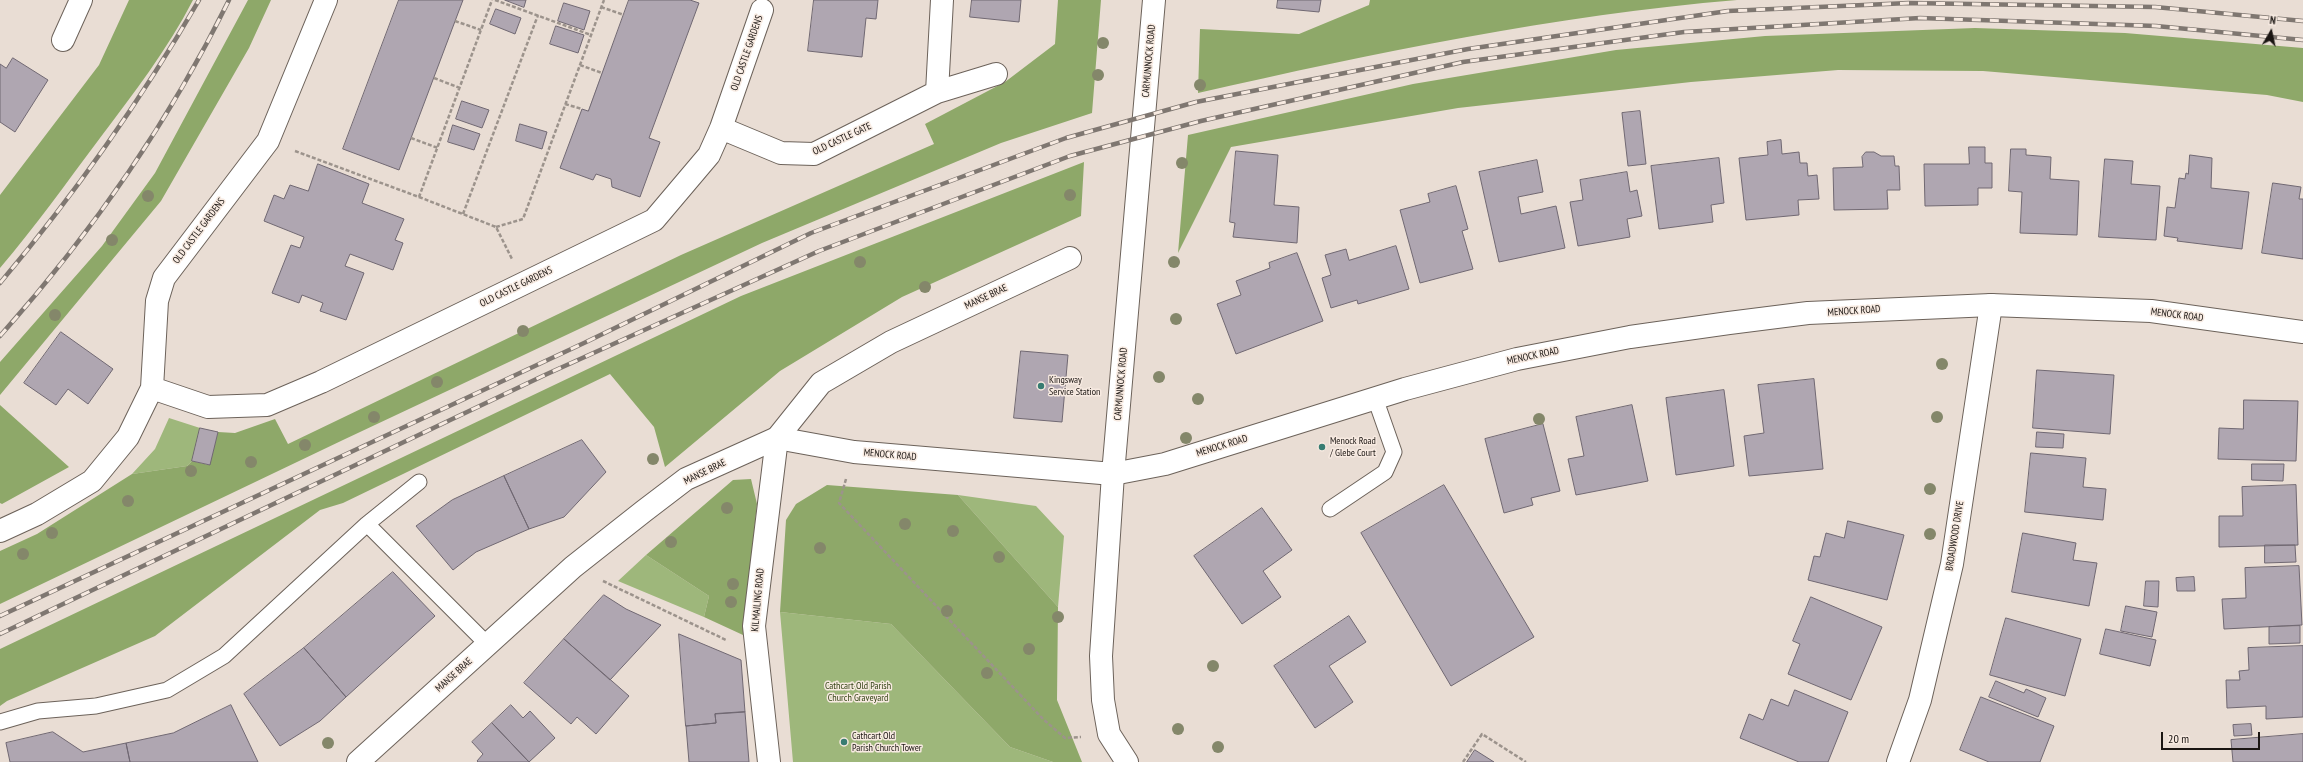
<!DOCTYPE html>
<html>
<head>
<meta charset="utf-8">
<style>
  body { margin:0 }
  #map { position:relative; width:2303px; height:762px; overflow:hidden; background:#e9ddd4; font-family:"PT Sans Narrow",sans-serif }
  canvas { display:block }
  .north { position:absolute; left:2251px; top:12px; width:40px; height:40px; -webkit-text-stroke:3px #f7eae1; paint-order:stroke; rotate:9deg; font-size:11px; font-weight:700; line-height:16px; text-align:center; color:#1a1512 }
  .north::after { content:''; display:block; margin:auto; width:14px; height:18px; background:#1a1512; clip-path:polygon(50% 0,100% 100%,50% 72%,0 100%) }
  .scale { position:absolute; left:2161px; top:732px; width:99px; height:18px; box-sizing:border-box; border:2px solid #1a1512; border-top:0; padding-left:5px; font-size:12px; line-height:14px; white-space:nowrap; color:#1a1512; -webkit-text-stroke:3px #f7eae1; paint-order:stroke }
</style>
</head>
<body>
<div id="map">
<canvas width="2303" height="762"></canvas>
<div class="north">N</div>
<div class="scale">20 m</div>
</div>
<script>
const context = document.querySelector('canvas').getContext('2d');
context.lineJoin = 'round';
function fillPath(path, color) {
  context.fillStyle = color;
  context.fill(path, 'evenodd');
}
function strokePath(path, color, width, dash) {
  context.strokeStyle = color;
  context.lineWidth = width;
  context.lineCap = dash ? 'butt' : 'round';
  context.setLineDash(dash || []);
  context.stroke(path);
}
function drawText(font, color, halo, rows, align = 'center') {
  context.font = font + ' "PT Sans Narrow",sans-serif';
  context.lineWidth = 3;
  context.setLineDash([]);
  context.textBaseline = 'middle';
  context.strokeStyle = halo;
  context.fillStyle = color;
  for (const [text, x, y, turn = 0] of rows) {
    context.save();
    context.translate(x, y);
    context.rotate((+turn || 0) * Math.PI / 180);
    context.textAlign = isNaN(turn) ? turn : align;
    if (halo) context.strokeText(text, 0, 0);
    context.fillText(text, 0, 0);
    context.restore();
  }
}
const green = new Path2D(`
  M 169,418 L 200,428 L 192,461 L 187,466 L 132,474 L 155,449 Z
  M 958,495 L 1036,506 L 1064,536 L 1058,607 Z
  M 646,555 L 709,596 L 704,617 L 618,581 Z
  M 780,612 L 891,624 L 1010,747 L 1053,762 L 793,762 Z`);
const forest = new Path2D(`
  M 129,0 L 193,0 C 168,49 133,94 100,138 C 67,182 35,227 0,268 L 0,195 L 99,65 Z
  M 248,0 L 271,0 L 249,48 L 161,201 L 0,395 L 0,362 L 102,246 L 155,173 Z
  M 1058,0 L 1101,0 L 1092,113 L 1001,143 L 762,243 L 343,440 L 0,604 L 0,551 L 37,534 L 132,474 L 187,466 L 192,461 L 209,465 L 218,432 L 235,433 L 275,419 L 288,444 L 681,255 L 934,144 L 925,124 L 1005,82 L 1055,44 Z
  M 1370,0 L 1737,0 C 1556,15 1374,53 1198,93 L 1200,29 L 1299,34 L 1369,5 Z
  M 1975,28 L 2125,33 L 2303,48 L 2303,102 L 2267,95 L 1983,71 L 1838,70 L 1691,82 L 1458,108 L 1231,147 L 1178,253 L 1188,135 L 1413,84 L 1616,50 L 1765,36 Z
  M 1084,162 L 1081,216 L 902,297 L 780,371 L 665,467 L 654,427 L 610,374 L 343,503 L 320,510 L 155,636 L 7,701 L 0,706 L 0,649 L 741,296 Z
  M 0,405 L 69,467 L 2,504 L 0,503 Z
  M 751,479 L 757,504 L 743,635 L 704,617 L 709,596 L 646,555 L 733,480 Z
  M 827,485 L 958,495 L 1058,607 L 1057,700 L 1082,762 L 1053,762 L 1010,747 L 891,624 L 780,612 L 786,520 L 796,504 Z`);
const building = new Path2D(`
  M 399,0 L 463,0 L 399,170 L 343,149 Z
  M 505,0 L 526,0 L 524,7 Z
  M 629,0 L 690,0 L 699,3 L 649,138 L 660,142 L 640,197 L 612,187 L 611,179 L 596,174 L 593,180 L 560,168 L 582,109 L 588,111 Z
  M 814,0 L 878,0 L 876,19 L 866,18 L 862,57 L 808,51 Z
  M 972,0 L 1021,0 L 1019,22 L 970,17 Z
  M 1278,0 L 1321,0 L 1319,12 L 1277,8 Z
  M 564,3 L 590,11 L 584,30 L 558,21 Z
  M 496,9 L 521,18 L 515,34 L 490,24 Z
  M 556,26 L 584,35 L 578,53 L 550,44 Z
  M 13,58 L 48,80 L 15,132 L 0,122 L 0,64 L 6,68 Z
  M 462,101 L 489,110 L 482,128 L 456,119 Z
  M 1640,111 L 1646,164 L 1628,166 L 1622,113 Z
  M 520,124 L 547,132 L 542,149 L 516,141 Z
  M 453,125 L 480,134 L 474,150 L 448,142 Z
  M 1781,140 L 1782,154 L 1799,152 L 1800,163 L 1807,163 L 1808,176 L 1817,175 L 1819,199 L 1798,200 L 1799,215 L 1746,220 L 1739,158 L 1768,155 L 1767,142 Z
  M 1969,147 L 1985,147 L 1985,163 L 1992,163 L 1992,188 L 1978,188 L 1978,205 L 1925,206 L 1924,164 L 1969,164 Z
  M 2011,149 L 2026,149 L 2026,155 L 2051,157 L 2050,179 L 2079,181 L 2077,235 L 2020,233 L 2022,192 L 2009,191 Z
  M 1236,151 L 1278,155 L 1274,205 L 1299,207 L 1297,243 L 1233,237 L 1235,223 L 1230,222 Z
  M 1866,152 L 1874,152 L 1881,156 L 1894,156 L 1895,166 L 1899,166 L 1900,190 L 1887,190 L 1888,209 L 1834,210 L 1833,168 L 1863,167 L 1862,157 Z
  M 2190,155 L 2212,158 L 2211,188 L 2249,192 L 2242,249 L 2177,241 L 2178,238 L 2164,236 L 2167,207 L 2175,208 L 2179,178 L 2185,179 L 2186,173 L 2188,174 Z
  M 1719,158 L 1724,203 L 1711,205 L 1713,222 L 1659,229 L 1651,166 Z
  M 2105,159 L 2133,161 L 2131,184 L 2160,186 L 2156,240 L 2099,237 Z
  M 1537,160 L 1543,192 L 1518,197 L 1521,214 L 1556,206 L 1565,248 L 1499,262 L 1479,172 Z
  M 318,164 L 369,184 L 362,203 L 404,219 L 395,240 L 403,243 L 393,270 L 350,254 L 345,266 L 364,273 L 346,320 L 320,311 L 323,303 L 302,295 L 299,303 L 272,293 L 291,245 L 300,248 L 304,237 L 264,221 L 274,195 L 284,199 L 290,185 L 308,191 Z
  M 1627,172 L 1630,192 L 1637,190 L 1642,216 L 1627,219 L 1630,237 L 1578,246 L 1570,202 L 1583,200 L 1580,180 Z
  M 2273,183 L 2301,187 L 2299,199 L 2303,199 L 2303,259 L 2262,253 Z
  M 1456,186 L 1468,229 L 1462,231 L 1473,269 L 1420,283 L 1400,210 L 1430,202 L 1428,194 Z
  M 1396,246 L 1409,289 L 1358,304 L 1357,300 L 1331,308 L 1322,278 L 1331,275 L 1325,255 L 1346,249 L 1349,260 Z
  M 1297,253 L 1323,321 L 1236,354 L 1217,304 L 1241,295 L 1236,281 L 1270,268 L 1269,263 Z
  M 61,332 L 113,369 L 88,404 L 68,389 L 56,405 L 24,383 Z
  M 1021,351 L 1068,355 L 1062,422 L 1014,418 Z
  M 2037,370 L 2114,375 L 2110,434 L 2033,428 Z
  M 1814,379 L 1823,469 L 1749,476 L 1744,436 L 1764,433 L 1758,385 Z
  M 1724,390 L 1734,466 L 1676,475 L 1666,398 Z
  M 2244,400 L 2298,401 L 2296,461 L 2218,459 L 2219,428 L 2243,429 Z
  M 1632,405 L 1648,481 L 1576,495 L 1568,459 L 1584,456 L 1576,417 Z
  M 1543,424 L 1560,491 L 1531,498 L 1533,505 L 1504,513 L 1485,439 Z
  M 200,428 L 218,432 L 210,465 L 192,461 Z
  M 2037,432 L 2064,434 L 2063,448 L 2036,447 Z
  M 582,440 L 606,472 L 564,517 L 529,529 L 504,476 Z
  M 2031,453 L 2086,458 L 2083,487 L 2106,489 L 2103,520 L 2025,512 Z
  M 2252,464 L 2284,464 L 2283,481 L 2252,480 Z
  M 504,476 L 529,529 L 476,552 L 453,570 L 416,526 L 452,500 Z
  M 1444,485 L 1534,637 L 1451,686 L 1361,533 Z
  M 2296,485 L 2298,545 L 2219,547 L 2219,516 L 2243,516 L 2242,487 Z
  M 1262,508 L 1292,550 L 1263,571 L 1281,597 L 1242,624 L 1194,556 Z
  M 1848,521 L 1904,535 L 1887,600 L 1808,580 L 1814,556 L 1820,557 L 1826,533 L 1844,538 Z
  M 2023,533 L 2076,543 L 2073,560 L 2097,563 L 2089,606 L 2012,592 Z
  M 2265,545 L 2295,545 L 2296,562 L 2265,563 Z
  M 2299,566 L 2302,625 L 2224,629 L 2222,599 L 2246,598 L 2245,568 Z
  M 393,572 L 435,616 L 346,697 L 304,648 Z
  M 2194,577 L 2195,591 L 2177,591 L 2176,578 Z
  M 2146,581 L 2159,581 L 2158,607 L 2144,606 Z
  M 604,595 L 626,609 L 661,625 L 610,680 L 564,639 Z
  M 1811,597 L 1882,627 L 1851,700 L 1788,674 L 1800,644 L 1793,641 Z
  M 2126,606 L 2157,612 L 2152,637 L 2121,631 Z
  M 1349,616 L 1366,642 L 1329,666 L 1353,702 L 1315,728 L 1274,666 Z
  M 2006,618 L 2081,639 L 2065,696 L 1990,675 Z
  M 2300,626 L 2300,643 L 2269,644 L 2269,627 Z
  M 2106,629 L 2156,640 L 2150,666 L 2100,654 Z
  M 679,634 L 741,660 L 745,712 L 715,714 L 716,723 L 686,726 Z
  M 564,639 L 629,696 L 596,734 L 577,717 L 571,724 L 524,683 Z
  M 2303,646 L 2303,717 L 2266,719 L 2266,706 L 2227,708 L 2226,680 L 2240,680 L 2239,671 L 2249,670 L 2248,648 Z
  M 304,648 L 346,697 L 320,721 L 280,746 L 244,694 Z
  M 1996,681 L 2024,693 L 2026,689 L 2046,698 L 2038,717 L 1989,697 Z
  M 1795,690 L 1848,712 L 1828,762 L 1799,762 L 1740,738 L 1749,714 L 1763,720 L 1771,699 L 1788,706 Z
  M 1981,697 L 2054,726 L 2040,762 L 1989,762 L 1960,750 Z
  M 231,705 L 258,762 L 130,762 L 126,743 L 173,733 Z
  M 511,705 L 523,718 L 530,711 L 555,738 L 529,762 L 492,723 Z
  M 745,712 L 749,762 L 689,762 L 686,726 L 716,723 L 715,714 Z
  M 492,723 L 529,762 L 478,762 L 477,761 L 483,754 L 472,742 Z
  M 2251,724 L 2252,735 L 2234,736 L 2233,725 Z
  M 53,732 L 83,752 L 126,743 L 130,762 L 10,762 L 6,743 Z
  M 2303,734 L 2303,762 L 2233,762 L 2231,740 Z
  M 1475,750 L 1494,762 L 1467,762 Z`);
const path = new Path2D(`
  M 495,0 L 591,35
  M 601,7 L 624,15
  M 455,21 L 481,30
  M 580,65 L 602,73
  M 434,78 L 460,88
  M 565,104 L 582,109
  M 411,138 L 438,148
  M 295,151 L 419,197 L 492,0
  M 419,197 L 496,227 L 512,259
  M 463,214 L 538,15
  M 496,227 L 523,219 L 604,0
  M 846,479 L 839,503 L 1043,719 L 1065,738 L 1081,737
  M 603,581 L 726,640
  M 1463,762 L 1482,734 L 1526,762`);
const service = new Path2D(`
  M 1330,509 L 1385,472 L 1394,452 L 1375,398
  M 367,524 L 488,645
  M 0,722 L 38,711 L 96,706 L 167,690 L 224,656 L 367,524 L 419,482`);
const minor = new Path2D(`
  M 63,40 L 81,0
  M 937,92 L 942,0
  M 721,128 L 781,153 L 814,154 L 937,92 L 996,74
  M 152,388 L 208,407 L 267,405 L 321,382 L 654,220 L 709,155 L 721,128 L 762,10
  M 0,531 L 37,514 L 92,481 L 128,437 L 152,388 L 157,301 L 164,278 L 268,141 L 326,0
  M 769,762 L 754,626 L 777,438 L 821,383 L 891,342 L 1070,258
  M 1898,762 L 1920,700 L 1952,564 L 1991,305`);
const tertiary = new Path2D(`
  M 1127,762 L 1109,734 L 1103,700 L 1101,656 L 1113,474 L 1154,0`);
const secondary = new Path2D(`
  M 358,762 L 573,567 L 644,511 L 686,479 L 777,438 L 854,452 L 1113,474 L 1165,464 L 1405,389 L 1517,359 L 1630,337 L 1729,323 L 1808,313 L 1991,305 L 2151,311 L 2303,332`);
const rail = new Path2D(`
  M 0,283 C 75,194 141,100 199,0
  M 0,336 C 91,234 169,122 229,0
  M 0,616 L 584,343 L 811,233 L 1066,138 L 1196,102 L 1468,49 L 1728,11 L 1909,3 L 2155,7 L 2303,21
  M 0,634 L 547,374 L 819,251 L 1070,156 L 1201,121 L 1463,62 L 1684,32 L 1920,18 L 2156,26 L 2303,40`);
const trees = [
  [1103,43],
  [1098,75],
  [1200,85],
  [1182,163],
  [1070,195],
  [148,196],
  [112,240],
  [860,262],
  [1174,262],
  [925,287],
  [55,315],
  [1176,319],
  [523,331],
  [1942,364],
  [1159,377],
  [437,382],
  [1198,399],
  [374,417],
  [1937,417],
  [1539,419],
  [1186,438],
  [305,445],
  [653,459],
  [251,462],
  [191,471],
  [1930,489],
  [128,501],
  [727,508],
  [905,524],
  [953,531],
  [52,533],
  [1930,534],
  [671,542],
  [820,548],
  [23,554],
  [999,557],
  [733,584],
  [731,602],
  [947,611],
  [1058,617],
  [1029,649],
  [1213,666],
  [987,673],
  [1178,729],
  [328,743],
  [1218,747]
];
const markers = [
  [1041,386,4,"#377c72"],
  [1322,447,4,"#377c72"],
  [844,742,4,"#377c72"]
];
const streetNames = [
  ["OLD CASTLE GARDENS",747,53,-71],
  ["CARMUNNOCK ROAD",1149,61,-85],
  ["OLD CASTLE GATE",842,139,-25],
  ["OLD CASTLE GARDENS",199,231,-53],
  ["OLD CASTLE GARDENS",516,287,-26],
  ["MANSE BRAE",986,297,-25],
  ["MENOCK ROAD",1854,311,-4],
  ["MENOCK ROAD",2177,315,7],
  ["MENOCK ROAD",1533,356,-12],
  ["CARMUNNOCK ROAD",1121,384,-85],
  ["MENOCK ROAD",1222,446,-17],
  ["MENOCK ROAD",890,455,5],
  ["MANSE BRAE",705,472,-26],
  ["BROADWOOD DRIVE",1955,536,-81],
  ["KILMAILING ROAD",758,600,-85],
  ["MANSE BRAE",454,675,-42]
];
const poiNames = [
  ["Kingsway",1049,380],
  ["Service Station",1049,392],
  ["Menock Road",1330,441],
  ["/ Glebe Court",1330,453],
  ["Cathcart Old",852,736],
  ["Parish Church Tower",852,748]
];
const parkNames = [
  ["Cathcart Old Parish",858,686],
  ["Church Graveyard",858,698]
];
fillPath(green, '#9eb77b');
fillPath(forest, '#8ea869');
fillPath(building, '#afa6b1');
strokePath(building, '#706872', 1);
strokePath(service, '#6c625a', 17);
strokePath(minor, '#6c625a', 24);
strokePath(tertiary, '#6c625a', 24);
strokePath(secondary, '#6c625a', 24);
strokePath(path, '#9c938c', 2.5, [4, 2]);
strokePath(service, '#fff', 15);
strokePath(minor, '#fff', 22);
strokePath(tertiary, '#fff', 22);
strokePath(secondary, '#fff', 22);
strokePath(rail, '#7f7771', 4.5);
strokePath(rail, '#f7eae1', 3, [9]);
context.fillStyle = '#84876a';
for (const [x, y] of trees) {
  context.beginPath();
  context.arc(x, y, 6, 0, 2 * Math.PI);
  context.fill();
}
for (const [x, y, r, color] of markers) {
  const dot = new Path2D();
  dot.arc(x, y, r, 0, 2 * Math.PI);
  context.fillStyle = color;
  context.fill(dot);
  strokePath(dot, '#f7eae1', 1.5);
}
drawText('10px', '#1a1512', '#f7eae1', streetNames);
drawText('10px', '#1a1512', '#f7eae1', poiNames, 'left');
drawText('10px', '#314113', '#f7eae1', parkNames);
</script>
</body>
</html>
